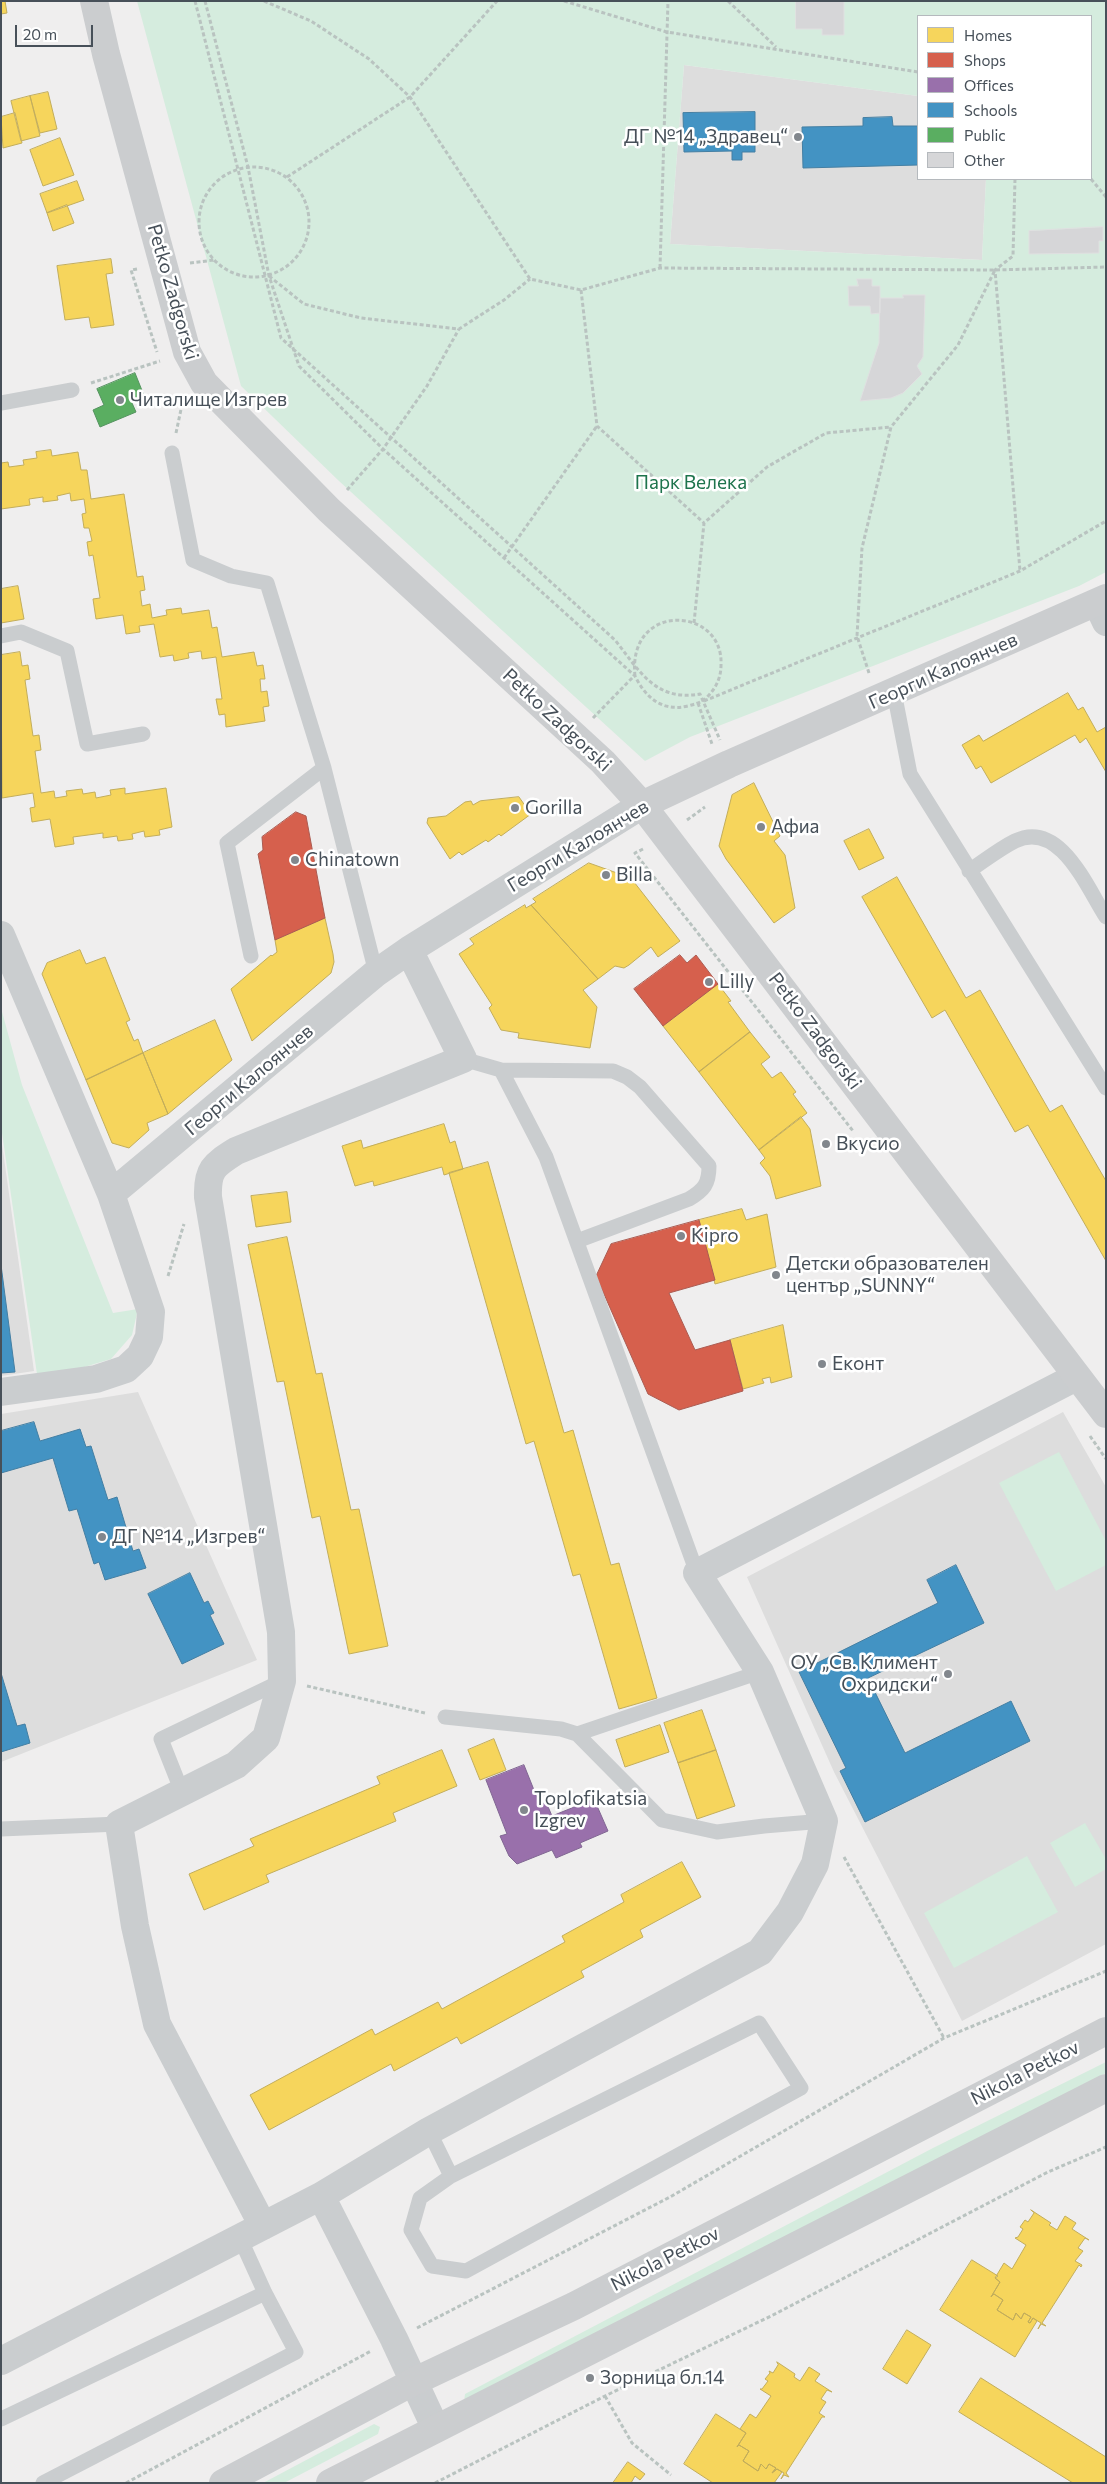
<!DOCTYPE html>
<html>
<head>
<meta charset="utf-8">
<style>
  body { margin:0 }
  #map { position:relative; width:1107px; height:2484px; overflow:hidden; background:#efeeee; font-family:Commissioner,sans-serif }
  canvas { display:block }
  .frame { position:absolute; inset:0; border:2px solid #475059; pointer-events:none }
  .legend { position:absolute; left:917px; top:15px; width:175px; height:165px; box-sizing:border-box; background:#fff; border:1px solid #b5b9bd; margin:0; padding:6px 9px; list-style:none; font-size:15px; color:#475059 }
  .legend li { display:flex; align-items:center; gap:10px; height:25px }
  .legend b { width:25px; border:1px solid #b5b9bd }
  .scale { position:absolute; left:15px; top:25px; width:78px; height:22px; box-sizing:border-box; border:2px solid #475059; border-top:0; padding-left:6px; font-size:15px; line-height:18px; white-space:nowrap; color:#475059; -webkit-text-stroke:4px #fff; paint-order:stroke }
</style>
</head>
<body>
<div id="map">
<canvas width="1107" height="2484"></canvas>
<div class="frame"></div>
<ul class="legend">
<li><b style="height:14px;background:#f6d55c"></b>Homes</li>
<li><b style="height:14px;background:#d6604d"></b>Shops</li>
<li><b style="height:14px;background:#9970ab"></b>Offices</li>
<li><b style="height:14px;background:#4393c3"></b>Schools</li>
<li><b style="height:14px;background:#5aae61"></b>Public</li>
<li><b style="height:14px;background:#d6d6d8"></b>Other</li>
</ul>
<div class="scale">20 m</div>
</div>
<script>
const context = document.querySelector('canvas').getContext('2d');
context.lineJoin = 'round';
function fillPath(path, color) {
  context.fillStyle = color;
  context.fill(path, 'evenodd');
}
function strokePath(path, color, width, dash) {
  context.strokeStyle = color;
  context.lineWidth = width;
  context.lineCap = dash ? 'butt' : 'round';
  context.setLineDash(dash || []);
  context.stroke(path);
}
function drawText(font, color, halo, rows, align = 'center') {
  context.font = font + ' Commissioner,sans-serif';
  context.lineWidth = 5;
  context.setLineDash([]);
  context.textBaseline = 'middle';
  context.strokeStyle = halo;
  context.fillStyle = color;
  for (const [text, x, y, turn = 0] of rows) {
    context.save();
    context.translate(x, y);
    context.rotate((+turn || 0) * Math.PI / 180);
    context.textAlign = isNaN(turn) ? turn : align;
    if (halo) context.strokeText(text, 0, 0);
    context.fillText(text, 0, 0);
    context.restore();
  }
}
const education = new Path2D(`
  M 684,65 L 918,96 L 918,179 L 986,179 L 982,260 L 670,244 Z
  M 1,1137 L 34,1371 L 1,1376 Z
  M 138,1392 L 257,1660 L 1,1762 L 1,1414 Z
  M 1063,1412 L 1106,1487 L 1106,1944 L 962,2021 L 834,1772 L 747,1577 Z`);
const green = new Path2D(`
  M 137,1 L 1106,1 L 1106,572 L 1079,586 L 690,737 L 645,761 L 339,481 L 241,386 ZM 918,16 L 1091,16 L 1091,179 L 986,179 L 982,260 L 670,244 L 684,65 L 918,96 Z
  M 1,1008 L 22,1085 L 113,1313 L 138,1309 L 132,1335 L 111,1359 L 38,1381 L 1,1126 Z
  M 1059,1452 L 1106,1541 L 1106,1565 L 1056,1591 L 999,1483 Z
  M 1085,1823 L 1106,1859 L 1106,1869 L 1075,1887 L 1050,1843 Z
  M 1027,1856 L 1058,1912 L 954,1968 L 924,1913 Z
  M 1106,2062 L 1106,2073 L 940,2162 L 464,2402 L 465,2394 L 933,2148 Z
  M 374,2424 L 380,2427 L 378,2434 L 284,2483 L 263,2483 Z`);
const homes = new Path2D(`
  M 1,1 L 5,1 L 7,13 L 1,14 Z
  M 48,92 L 57,129 L 40,133 L 30,96 Z
  M 30,96 L 40,136 L 21,141 L 11,101 Z
  M 15,113 L 22,143 L 3,148 L 1,117 Z
  M 60,138 L 74,175 L 43,186 L 30,150 Z
  M 77,181 L 84,200 L 47,213 L 40,194 Z
  M 67,205 L 74,223 L 53,231 L 47,213 Z
  M 111,259 L 113,273 L 106,274 L 114,325 L 91,328 L 89,317 L 65,320 L 57,266 Z
  M 51,450 L 52,456 L 78,452 L 81,470 L 87,470 L 91,499 L 124,494 L 137,577 L 143,576 L 145,590 L 140,591 L 142,606 L 150,604 L 152,618 L 167,615 L 166,610 L 181,608 L 182,614 L 209,610 L 212,628 L 217,627 L 222,657 L 254,652 L 257,666 L 263,665 L 265,679 L 260,679 L 261,692 L 267,691 L 269,706 L 263,707 L 265,721 L 226,727 L 225,714 L 219,715 L 216,699 L 222,699 L 216,657 L 202,659 L 201,651 L 188,653 L 189,658 L 174,661 L 173,655 L 160,657 L 154,624 L 139,626 L 140,632 L 126,634 L 123,615 L 96,619 L 93,599 L 100,598 L 93,555 L 89,556 L 87,542 L 92,541 L 89,528 L 84,528 L 82,514 L 86,513 L 84,499 L 71,501 L 70,493 L 57,496 L 58,500 L 43,502 L 43,497 L 29,499 L 30,505 L 1,509 L 1,463 L 8,462 L 9,467 L 24,465 L 23,460 L 37,458 L 36,452 Z
  M 18,586 L 24,619 L 1,623 L 1,589 Z
  M 20,652 L 22,666 L 28,665 L 30,679 L 25,680 L 33,736 L 39,735 L 41,750 L 35,751 L 41,793 L 54,791 L 55,798 L 67,796 L 66,791 L 82,789 L 83,794 L 95,792 L 96,798 L 111,795 L 110,790 L 125,788 L 125,794 L 166,788 L 172,827 L 159,830 L 160,835 L 145,837 L 144,831 L 132,834 L 133,839 L 118,841 L 117,836 L 103,838 L 103,833 L 73,837 L 74,844 L 55,847 L 50,819 L 32,822 L 30,808 L 35,807 L 33,793 L 2,798 L 1,655 Z
  M 1068,693 L 1078,710 L 1083,707 L 1097,732 L 1106,727 L 1106,772 L 1086,738 L 1080,743 L 1075,735 L 991,783 L 981,766 L 976,769 L 962,745 L 979,735 L 983,741 Z
  M 754,783 L 780,836 L 774,841 L 785,855 L 795,908 L 774,923 L 726,859 L 719,846 L 732,795 Z
  M 519,797 L 531,814 L 501,836 L 499,834 L 488,842 L 486,840 L 462,855 L 459,852 L 450,859 L 427,823 L 428,818 L 446,816 L 465,802 L 471,801 L 473,805 L 480,801 Z
  M 869,829 L 884,858 L 859,870 L 844,841 Z
  M 589,863 L 617,873 L 619,871 L 627,873 L 680,941 L 658,957 L 651,947 L 629,965 L 624,968 L 615,966 L 598,979 L 531,905 L 536,902 L 533,899 Z
  M 897,877 L 966,998 L 980,990 L 1050,1112 L 1062,1105 L 1106,1181 L 1106,1261 L 1028,1125 L 1015,1132 L 945,1010 L 932,1018 L 862,897 Z
  M 525,905 L 526,908 L 531,905 L 598,979 L 583,990 L 597,1007 L 590,1048 L 518,1038 L 519,1033 L 501,1030 L 489,1008 L 492,1005 L 459,954 L 474,944 L 470,939 Z
  M 325,918 L 333,954 L 334,962 L 331,973 L 252,1041 L 231,989 L 271,955 L 272,956 L 277,952 L 275,940 Z
  M 80,950 L 86,964 L 105,957 L 130,1020 L 126,1022 L 134,1041 L 138,1039 L 143,1053 L 86,1080 L 42,974 L 47,963 Z
  M 718,984 L 731,1001 L 728,1002 L 750,1032 L 699,1072 L 663,1026 Z
  M 215,1020 L 232,1060 L 168,1114 L 143,1053 Z
  M 750,1032 L 770,1057 L 761,1064 L 772,1078 L 781,1072 L 796,1092 L 793,1094 L 807,1113 L 759,1150 L 699,1072 Z
  M 143,1053 L 168,1114 L 147,1123 L 149,1130 L 129,1148 L 112,1143 L 86,1080 Z
  M 801,1117 L 810,1129 L 821,1186 L 776,1199 L 770,1176 L 760,1163 L 765,1158 L 759,1150 Z
  M 444,1124 L 450,1143 L 455,1141 L 463,1169 L 444,1175 L 442,1167 L 374,1186 L 373,1181 L 355,1186 L 342,1146 L 361,1140 L 363,1148 Z
  M 488,1162 L 564,1433 L 573,1430 L 611,1565 L 619,1563 L 657,1698 L 619,1709 L 580,1574 L 573,1576 L 534,1441 L 526,1444 L 449,1173 Z
  M 287,1192 L 291,1222 L 256,1227 L 251,1196 Z
  M 742,1209 L 746,1220 L 767,1214 L 776,1267 L 715,1284 L 699,1220 Z
  M 287,1237 L 316,1374 L 322,1373 L 351,1510 L 359,1509 L 388,1646 L 349,1654 L 320,1516 L 312,1518 L 284,1381 L 277,1382 L 248,1245 Z
  M 783,1325 L 792,1377 L 771,1383 L 770,1377 L 762,1379 L 764,1383 L 743,1389 L 730,1340 Z
  M 702,1710 L 716,1750 L 678,1763 L 664,1723 Z
  M 660,1725 L 669,1752 L 625,1767 L 616,1740 Z
  M 494,1739 L 506,1770 L 480,1780 L 468,1750 Z
  M 442,1750 L 457,1786 L 393,1813 L 396,1821 L 266,1875 L 269,1882 L 204,1910 L 189,1874 L 254,1846 L 250,1839 L 380,1784 L 377,1777 Z
  M 716,1750 L 735,1806 L 697,1819 L 678,1763 Z
  M 682,1862 L 701,1897 L 640,1930 L 643,1937 L 581,1971 L 584,1977 L 461,2044 L 457,2037 L 394,2071 L 391,2064 L 269,2130 L 250,2095 L 372,2029 L 375,2035 L 438,2002 L 442,2009 L 565,1942 L 562,1936 L 624,1902 L 621,1895 Z
  M 1031,2210 L 1051,2223 L 1049,2225 L 1057,2230 L 1065,2216 L 1076,2223 L 1072,2229 L 1089,2240 L 1085,2238 L 1078,2248 L 1083,2251 L 1075,2261 L 1082,2265 L 1081,2267 L 1079,2265 L 1042,2323 L 1046,2326 L 1041,2324 L 1038,2329 L 1041,2323 L 1033,2318 L 1030,2323 L 1028,2322 L 1031,2317 L 1024,2313 L 1021,2319 L 1016,2313 L 1013,2320 L 997,2310 L 1003,2300 L 994,2294 L 991,2297 L 1000,2282 L 995,2278 L 1004,2263 L 1012,2269 L 1026,2245 L 1015,2238 L 1018,2237 L 1023,2229 L 1020,2227 L 1025,2220 L 1028,2222 L 1034,2213 Z
  M 972,2260 L 998,2276 L 995,2278 L 1000,2282 L 991,2297 L 994,2294 L 1003,2300 L 997,2310 L 1013,2320 L 1016,2313 L 1021,2319 L 1024,2313 L 1031,2317 L 1028,2322 L 1030,2323 L 1033,2318 L 1037,2321 L 1015,2357 L 940,2310 Z
  M 907,2330 L 931,2345 L 907,2384 L 883,2369 Z
  M 777,2362 L 795,2374 L 794,2377 L 800,2381 L 809,2367 L 820,2374 L 815,2381 L 832,2392 L 827,2390 L 821,2399 L 826,2402 L 819,2413 L 825,2417 L 822,2417 L 786,2473 L 789,2477 L 784,2475 L 781,2479 L 784,2473 L 777,2469 L 772,2473 L 776,2468 L 769,2464 L 766,2469 L 761,2464 L 758,2471 L 743,2461 L 749,2451 L 739,2445 L 737,2447 L 746,2433 L 740,2429 L 750,2414 L 756,2418 L 771,2396 L 760,2389 L 762,2389 L 768,2381 L 765,2379 L 770,2373 L 769,2371 L 773,2373 L 778,2365 Z
  M 981,2378 L 1106,2457 L 1106,2483 L 1073,2483 L 959,2412 Z
  M 716,2414 L 746,2433 L 737,2447 L 739,2445 L 749,2451 L 743,2461 L 758,2471 L 761,2464 L 766,2469 L 769,2464 L 776,2468 L 772,2473 L 777,2469 L 782,2472 L 774,2483 L 713,2483 L 684,2464 Z
  M 628,2462 L 645,2474 L 640,2480 L 635,2476 L 631,2483 L 613,2483 Z`);
const shops = new Path2D(`
  M 296,812 L 306,816 L 325,918 L 275,940 L 258,854 L 263,850 L 262,837 Z
  M 680,955 L 687,963 L 696,955 L 718,984 L 663,1026 L 634,989 Z
  M 699,1220 L 715,1280 L 669,1293 L 695,1350 L 730,1340 L 743,1391 L 679,1410 L 648,1394 L 596,1276 L 611,1244 Z`);
const offices = new Path2D(`
  M 524,1765 L 540,1805 L 546,1802 L 552,1816 L 594,1799 L 608,1831 L 580,1843 L 582,1847 L 556,1858 L 552,1850 L 517,1864 L 509,1856 L 500,1836 L 507,1834 L 486,1780 Z`);
const schools = new Path2D(`
  M 755,112 L 755,152 L 742,152 L 742,160 L 732,160 L 732,151 L 684,152 L 683,113 Z
  M 892,117 L 893,126 L 918,126 L 918,165 L 803,168 L 802,127 L 863,126 L 863,118 Z
  M 1,1265 L 15,1372 L 1,1373 Z
  M 34,1422 L 40,1441 L 80,1429 L 86,1447 L 91,1446 L 108,1500 L 117,1497 L 133,1551 L 139,1549 L 146,1568 L 105,1580 L 99,1562 L 94,1564 L 77,1509 L 69,1511 L 53,1458 L 1,1473 L 1,1431 Z
  M 956,1565 L 984,1623 L 868,1678 L 905,1753 L 1011,1701 L 1030,1741 L 865,1822 L 840,1771 L 846,1768 L 799,1672 L 938,1603 L 927,1580 Z
  M 190,1573 L 204,1603 L 208,1601 L 214,1613 L 210,1615 L 224,1644 L 182,1664 L 148,1594 Z
  M 1,1673 L 17,1726 L 25,1724 L 30,1743 L 1,1752 Z`);
const public = new Path2D(`
  M 135,373 L 145,398 L 132,403 L 136,412 L 100,427 L 93,410 L 104,405 L 97,389 Z`);
const building = new Path2D(`
  M 796,1 L 844,1 L 844,35 L 822,35 L 822,29 L 796,29 Z
  M 1103,227 L 1103,241 L 1099,241 L 1099,253 L 1029,254 L 1029,231 Z
  M 857,279 L 872,279 L 872,286 L 880,286 L 880,313 L 871,314 L 870,306 L 849,306 L 848,286 L 858,286 Z
  M 903,295 L 925,295 L 923,357 L 917,366 L 922,374 L 903,393 L 891,398 L 860,401 L 879,343 L 880,298 L 903,298 Z`);
const path = new Path2D(`
  M 195,1 L 281,338 L 615,640 C 639,670 655,702 700,694 L 720,740
  M 205,1 L 248,167 L 269,276 L 299,366 L 383,449 L 635,676 C 646,698 662,712 688,706 C 695,704 700,703 705,699 C 715,690 721,679 721,665 C 724,606 627,601 635,676
  M 264,1 L 311,21 L 369,59 L 410,97 L 530,279 L 581,290 L 660,268 L 995,270 L 1106,267
  M 564,1 L 667,32 L 918,72
  M 728,1 L 776,47
  M199 222a55 55 0 1 1 110 0a55 55 0 1 1-110 0Z
  M 287,177 L 410,97 L 497,1
  M 1015,179 L 1013,256 L 995,270 L 1020,571
  M 1091,179 L 1106,197
  M 190,263 L 214,260
  M 660,268 L 668,1
  M 137,269 L 131,270 L 157,352
  M 269,276 L 304,304 L 361,318 L 459,329 L 504,300 L 530,279
  M 581,290 L 597,426 L 704,523
  M 91,383 L 160,361
  M 176,433 L 183,400
  M 347,490 L 383,449 L 427,386 L 459,329
  M 504,558 L 597,426
  M 694,623 L 704,523 L 767,467 L 826,433 L 891,427
  M 869,673 L 857,636 L 862,548 L 891,427 L 958,345 L 995,270
  M 704,701 L 1020,571 L 1106,521
  M 698,703 L 712,744
  M 593,718 L 634,676
  M 687,820 L 705,807
  M 643,849 L 635,853 L 853,1131
  M 168,1276 L 184,1224
  M 1090,1436 L 1106,1459
  M 307,1686 L 425,1713
  M 844,1857 L 944,2038
  M 417,2328 L 670,2197 L 944,2038 L 1106,1971
  M 605,2396 L 632,2443 L 671,2475
  M 126,2483 L 371,2351
  M 435,2483 L 605,2396 L 773,2315 L 1048,2172 L 1106,2147`);
const lane = new Path2D(`
  M 1,403 L 72,390
  M 172,453 L 193,560 L 231,576 L 267,583 L 324,768 L 376,973
  M 1,636 L 21,632 L 67,651 L 87,744 L 143,734
  M 894,692 L 910,774 L 1106,1088
  M 969,871 C 984,861 999,849 1015,841 C 1060,819 1087,888 1106,917
  M 251,956 L 227,843 L 324,768
  M 463,1059 L 501,1070 L 546,1157 L 697,1573
  M 501,1070 L 613,1071 L 627,1077 L 640,1087 L 709,1166 C 709,1184 704,1190 689,1199 L 577,1241
  M 445,1717 L 561,1729 L 577,1734 L 662,1820 L 717,1832 L 764,1826 L 824,1821
  M 577,1734 L 760,1672
  M 182,1792 L 161,1739 L 282,1681
  M 1,1829 L 119,1824
  M 759,2023 L 801,2088 L 466,2271 L 432,2266 L 411,2230 L 420,2198 L 451,2176 Z
  M 429,2131 L 451,2176
  M 1,2419 L 265,2293
  M 43,2483 L 296,2352 L 265,2293 L 240,2238`);
const street = new Path2D(`
  M 1097,603 L 1106,622
  M 1,935 L 111,1194 L 151,1312 L 149,1337 L 140,1356 L 126,1369 L 96,1379 L 1,1392
  M 111,1194 L 376,973 L 409,950 L 642,805
  M 321,2196 L 429,2131 L 760,1952 L 790,1912 L 815,1864 L 824,1821 L 760,1672 L 697,1573 L 1076,1377
  M 263,2226 L 157,2024 L 135,1926 L 119,1824 L 236,1765 L 266,1738 L 282,1681 L 281,1632 L 208,1197 C 207,1169 214,1165 236,1151 L 463,1059 L 409,950
  M 1,2361 L 321,2196 L 394,2339 L 435,2427`);
const secondary = new Path2D(`
  M 94,1 L 106,54 L 187,352 L 204,383 L 329,510 L 603,762 L 642,805 L 1106,1414
  M 642,805 L 729,764 L 1106,598
  M 223,2483 L 413,2382 L 574,2306 L 1106,2031
  M 330,2483 L 1106,2088`);
const markers = [
  [798,137,5,"#82878d"],
  [120,400,5,"#82878d"],
  [515,808,5,"#82878d"],
  [761,827,5,"#82878d"],
  [295,860,5,"#82878d"],
  [606,875,5,"#82878d"],
  [709,982,5,"#82878d"],
  [826,1144,5,"#82878d"],
  [681,1236,5,"#82878d"],
  [776,1275,5,"#82878d"],
  [822,1364,5,"#82878d"],
  [102,1537,5,"#82878d"],
  [948,1674,5,"#82878d"],
  [524,1810,5,"#82878d"],
  [590,2378,5,"#82878d"]
];
const poiNames = [
  ["ДГ №14 „Здравец“",788,137,"right"],
  ["Читалище Изгрев",130,400],
  ["Gorilla",525,808],
  ["Афиа",771,827],
  ["Chinatown",305,860],
  ["Billa",616,875],
  ["Lilly",719,982],
  ["Вкусио",836,1144],
  ["Kipro",691,1236],
  ["Детски образователен",786,1264],
  ["център „SUNNY“",786,1286],
  ["Еконт",832,1364],
  ["ДГ №14 „Изгрев“",112,1537],
  ["ОУ „Св. Климент",938,1663,"right"],
  ["Охридски“",938,1685,"right"],
  ["Toplofikatsia",534,1799],
  ["Izgrev",534,1821],
  ["Зорница бл.14",600,2378]
];
const streetNames = [
  ["Petko Zadgorski",173,292,74],
  ["Георги Калоянчев",943,671,-24],
  ["Petko Zadgorski",557,720,43],
  ["Георги Калоянчев",578,846,-31],
  ["Petko Zadgorski",815,1031,53],
  ["Георги Калоянчев",249,1080,-40],
  ["Nikola Petkov",1025,2073,-27],
  ["Nikola Petkov",665,2259,-27]
];
const parkNames = [
  ["Парк Велека",691,483]
];
fillPath(education, '#ddd');
fillPath(green, '#d5ecde');
fillPath(homes, '#f6d55c');
strokePath(homes, '#c2ad5b', 1);
fillPath(shops, '#d6604d');
strokePath(shops, '#ab5b51', 1);
fillPath(offices, '#9970ab');
strokePath(offices, '#806692', 1);
fillPath(schools, '#4393c3');
strokePath(schools, '#447fa3', 1);
fillPath(public, '#5aae61');
strokePath(public, '#54925f', 1);
fillPath(building, '#d6d6d8');
strokePath(building, '#e0e0e1', 1);
strokePath(path, '#b9c3c0', 3, [4, 2.5]);
strokePath(lane, '#cacdcf', 15);
strokePath(street, '#cacdcf', 28);
strokePath(secondary, '#cbcdcf', 28);
for (const [x, y, r, color] of markers) {
  const dot = new Path2D();
  dot.arc(x, y, r, 0, 2 * Math.PI);
  context.fillStyle = color;
  context.fill(dot);
  strokePath(dot, '#fff', 2);
}
drawText('19px', '#475059', '#fff', poiNames, 'left');
drawText('19px', '#475059', '#fff', streetNames);
drawText('19px', '#1e744d', '#fff', parkNames);
</script>
</body>
</html>
